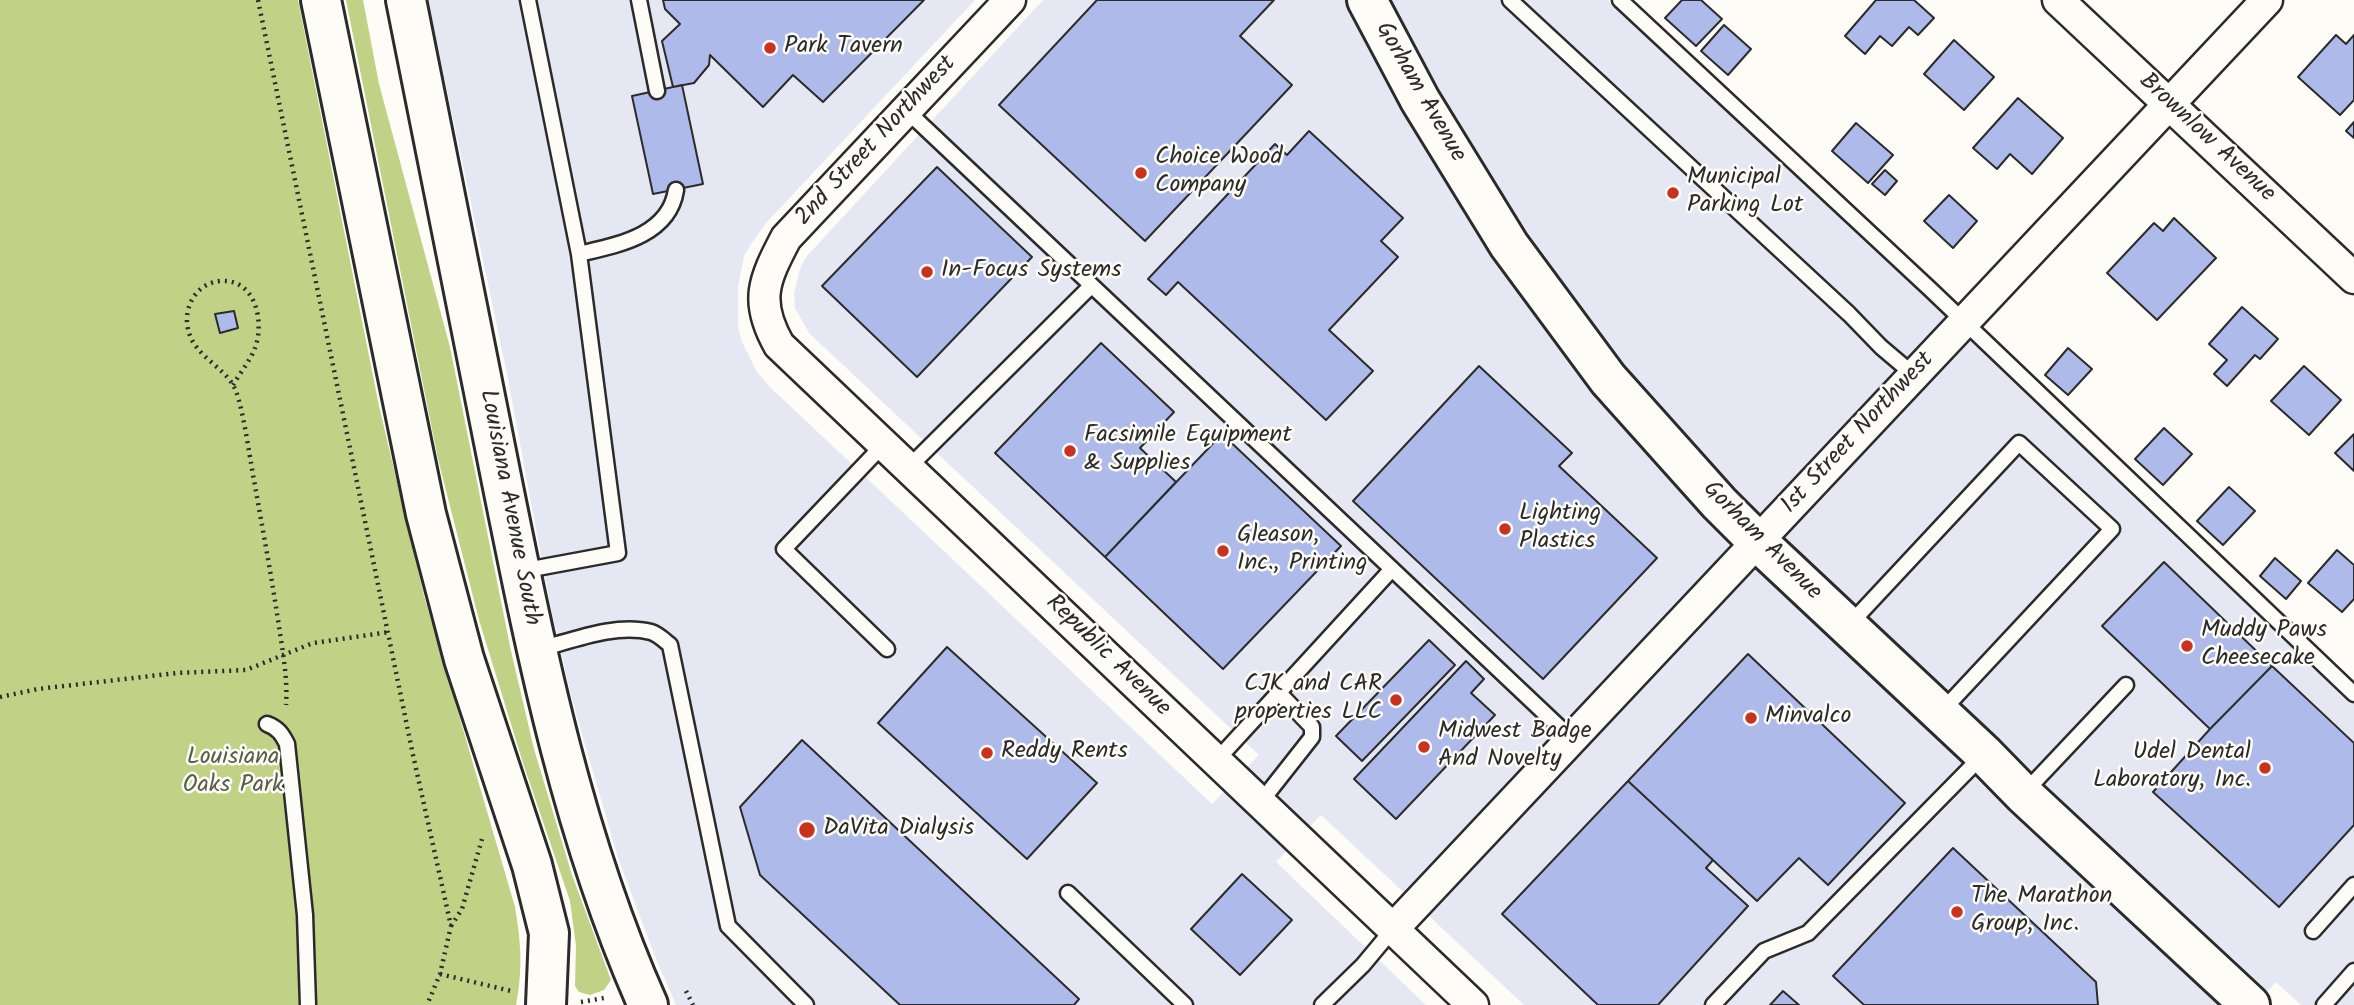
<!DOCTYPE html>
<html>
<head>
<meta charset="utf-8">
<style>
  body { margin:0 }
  canvas { display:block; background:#fdfcf7 }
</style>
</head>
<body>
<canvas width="2354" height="1005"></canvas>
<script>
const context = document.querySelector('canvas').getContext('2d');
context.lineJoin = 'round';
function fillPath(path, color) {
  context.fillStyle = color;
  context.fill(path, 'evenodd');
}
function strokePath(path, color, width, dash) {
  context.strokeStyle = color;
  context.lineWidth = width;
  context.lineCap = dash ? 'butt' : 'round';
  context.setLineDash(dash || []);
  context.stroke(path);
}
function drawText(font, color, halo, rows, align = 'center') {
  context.font = font + ' Kalam,sans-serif';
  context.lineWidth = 5;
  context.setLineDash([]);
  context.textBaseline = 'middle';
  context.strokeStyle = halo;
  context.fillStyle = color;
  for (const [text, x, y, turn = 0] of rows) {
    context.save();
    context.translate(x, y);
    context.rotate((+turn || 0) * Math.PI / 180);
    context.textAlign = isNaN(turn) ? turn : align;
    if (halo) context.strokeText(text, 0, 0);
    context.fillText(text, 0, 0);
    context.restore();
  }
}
const built = new Path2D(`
  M 428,0 L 975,0 L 767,222 L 751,244 L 744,256 L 738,287 L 738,327 L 742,342 L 757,372 L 770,387 L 1212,804 L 1259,755 L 809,333 L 795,308 L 794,293 L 801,266 L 807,256 L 1043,0 L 1608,0 L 2175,529 L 2354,702 L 2354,1005 L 2301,1005 L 2276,982 L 2255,1005 L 1524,1005 L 1321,815 L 1276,862 L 1426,1005 L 676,1005 L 654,954 L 618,858 L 573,703 L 551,609 L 506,369 ZM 1424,583 L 1484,641 L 1473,654 L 1411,597 Z`);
const green = new Path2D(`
  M 0,0 L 298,0 L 379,406 L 424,596 L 515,907 C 521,943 523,969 516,1005 L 0,1005 Z
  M 346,0 L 363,0 L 379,84 L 450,347 L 511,651 L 534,749 L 572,875 L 611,980 L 604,990 L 590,995 L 579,992 L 575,986 L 576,946 L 570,901 L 523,763 L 479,620 L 438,459 Z`);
const building = new Path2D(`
  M 663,0 L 924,0 L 823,102 L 793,75 L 763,107 L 710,55 L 709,65 L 694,83 L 673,87 L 662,41 L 680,24 L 665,9 Z
  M 1097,0 L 1274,0 L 1240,36 L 1292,85 L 1145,241 L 999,105 Z
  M 1682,0 L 1701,0 L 1722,19 L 1696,46 L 1665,18 Z
  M 1876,0 L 1914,0 L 1934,18 L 1918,35 L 1909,27 L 1892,46 L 1880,36 L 1865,54 L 1845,36 Z
  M 1724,25 L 1751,49 L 1728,75 L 1701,51 Z
  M 2336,35 L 2346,44 L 2354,35 L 2354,100 L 2340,115 L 2298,77 Z
  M 1954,40 L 1994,77 L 1964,110 L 1924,74 Z
  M 682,85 L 703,184 L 653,194 L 632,96 Z
  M 2018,98 L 2063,138 L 2032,174 L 2010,154 L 1997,169 L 1973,148 Z
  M 2354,122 L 2354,138 L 2346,131 Z
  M 1856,123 L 1893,155 L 1868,183 L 1832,151 Z
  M 1309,131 L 1403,218 L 1381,241 L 1398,257 L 1329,330 L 1373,371 L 1326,420 L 1178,282 L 1166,295 L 1148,279 L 1275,144 L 1287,155 Z
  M 937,167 L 1032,257 L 917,377 L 822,286 Z
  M 1885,170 L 1897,181 L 1885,195 L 1872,184 Z
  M 1949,195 L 1977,221 L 1953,248 L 1924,221 Z
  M 2174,218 L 2216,258 L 2157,320 L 2107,273 L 2154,223 L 2163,231 Z
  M 2242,307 L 2278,339 L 2260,359 L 2255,355 L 2227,386 L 2214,374 L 2227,360 L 2209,344 Z
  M 234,311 L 238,328 L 220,333 L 215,314 Z
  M 1101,343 L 1174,412 L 1140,448 L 1176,482 L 1105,557 L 995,453 Z
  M 2068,348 L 2092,369 L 2068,395 L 2045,375 Z
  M 1479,366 L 1572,453 L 1559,466 L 1657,558 L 1543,679 L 1353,501 Z
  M 2304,366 L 2341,400 L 2309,435 L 2271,401 Z
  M 2164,428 L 2192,454 L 2163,485 L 2135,459 Z
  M 1222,434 L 1341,546 L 1223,669 L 1105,557 Z
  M 2354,434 L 2354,471 L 2335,453 Z
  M 2229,487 L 2255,511 L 2223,545 L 2197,521 Z
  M 2337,550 L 2354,565 L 2354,599 L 2342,612 L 2308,583 Z
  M 2275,558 L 2301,581 L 2286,599 L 2260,576 Z
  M 2164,562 L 2272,666 L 2210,729 L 2102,626 Z
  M 1429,640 L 1455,665 L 1362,761 L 1336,736 Z
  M 947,647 L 1097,783 L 1027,859 L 878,723 Z
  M 1748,654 L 1905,803 L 1828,885 L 1799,858 L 1757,901 L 1628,781 Z
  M 1466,661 L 1484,679 L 1471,693 L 1495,715 L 1396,819 L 1354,779 Z
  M 2272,666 L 2354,743 L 2354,825 L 2279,907 L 2153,792 L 2210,729 Z
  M 802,740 L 1079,999 L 1074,1005 L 900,1005 L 760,875 L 740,807 Z
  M 1628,781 L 1713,860 L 1706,868 L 1748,906 L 1658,1005 L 1598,1005 L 1502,914 Z
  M 1953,848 L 2096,982 L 2098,1005 L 1864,1005 L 1833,976 Z
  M 1242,874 L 1292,920 L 1240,975 L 1191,929 Z
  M 1783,991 L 1799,1005 L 1770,1005 Z`);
const path = new Path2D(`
  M 258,0 L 413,755 L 451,926 L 440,974 L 427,1005
  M 233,385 C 240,373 250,361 255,348 C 265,321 255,278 220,281 C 199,283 186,302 187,322 C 189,354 220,363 233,385 C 241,397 248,446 251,463 C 260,515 270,567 278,620 C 282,648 288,677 286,705
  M 0,697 L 38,689 L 177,673 L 246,670 L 313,643 L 389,632
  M 451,926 L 462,909 L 482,839
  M 440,974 L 511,991
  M 686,991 L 693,1005
  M 581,1002 L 604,998`);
const lane = new Path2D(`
  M 639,0 L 657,91
  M 1510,0 L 1849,314 L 1881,347 L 1914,375
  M 1620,0 L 1931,290 L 2354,694
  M 906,110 L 1573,740
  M 579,254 C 617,245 669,236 676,190
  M 884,444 L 784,549 L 887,649
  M 909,467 L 1091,286
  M 521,571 L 618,553 L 579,254 L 528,0
  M 1849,625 L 2019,443 L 2112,529 L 1942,711
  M 540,649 C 574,640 616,623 651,632 C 658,634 665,641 670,645 L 728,926 L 806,1005
  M 267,724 C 278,728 282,734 287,744 L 305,915 L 308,1005
  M 1216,761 L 1392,569
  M 2024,793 L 2126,685
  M 1260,803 L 1312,737 L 1312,727 L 1279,693
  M 1068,893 L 1185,1005
  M 2313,931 L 2354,885
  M 1322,1005 L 1363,965 L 1393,929
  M 1713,1005 L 1764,951 L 1808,933 L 1983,755
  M 2324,1005 L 2354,971`);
const street = new Path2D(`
  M 1010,0 L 786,238 C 764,280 754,301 779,345 L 1473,1005
  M 2058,0 L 2354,278
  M 1393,929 L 2267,0`);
const secondary = new Path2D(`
  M 321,0 L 426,514 L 464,659 L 532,865 L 549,933 L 546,1005
  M 406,0 C 438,159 469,318 501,477 C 537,656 573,837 648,1005
  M 1367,0 L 1420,100 L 1509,245 L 1608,379 L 1719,503 L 1758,542 L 1984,754 L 2023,794 L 2250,1005`);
const markers = [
  [770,48,7,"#c8321e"],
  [1141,173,7,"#c8321e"],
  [1673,193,7,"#c8321e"],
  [927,272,7,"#c8321e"],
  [1070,451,7,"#c8321e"],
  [1505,529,7,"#c8321e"],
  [1223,551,7,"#c8321e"],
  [2187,646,7,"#c8321e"],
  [1396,700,7,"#c8321e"],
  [1751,718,7,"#c8321e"],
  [1424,747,7,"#c8321e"],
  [987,753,7,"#c8321e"],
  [2265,768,7,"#c8321e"],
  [807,830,9,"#c8321e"],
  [1957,912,7,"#c8321e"]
];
const poiNames = [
  ["Park Tavern",784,48],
  ["Choice Wood",1155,159],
  ["Company",1155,187],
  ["Municipal",1687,179],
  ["Parking Lot",1687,207],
  ["In-Focus Systems",941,272],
  ["Facsimile Equipment",1084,437],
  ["& Supplies",1084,465],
  ["Lighting",1519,515],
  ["Plastics",1519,543],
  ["Gleason,",1237,537],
  ["Inc., Printing",1237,565],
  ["Muddy Paws",2201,632],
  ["Cheesecake",2201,660],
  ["CJK and CAR",1382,686,"right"],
  ["properties LLC",1382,714,"right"],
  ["Minvalco",1765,718],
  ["Midwest Badge",1438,733],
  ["And Novelty",1438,761],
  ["Reddy Rents",1001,753],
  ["Udel Dental",2251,754,"right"],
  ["Laboratory, Inc.",2251,782,"right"],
  ["DaVita Dialysis",823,830],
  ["The Marathon",1971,898],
  ["Group, Inc.",1971,926]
];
const streetNames = [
  ["Gorham Avenue",1419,93,60],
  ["Brownlow Avenue",2206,139,43],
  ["2nd Street Northwest",877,142,-47],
  ["1st Street Northwest",1859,434,-47],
  ["Louisiana Avenue South",508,508,79],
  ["Gorham Avenue",1761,542,45],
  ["Republic Avenue",1107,657,44]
];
const parkNames = [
  ["Louisiana",233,759],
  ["Oaks Park",233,787]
];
fillPath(built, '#e5e8f3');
fillPath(green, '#c1d287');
fillPath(building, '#adbaea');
strokePath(building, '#2b2b2b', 2);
strokePath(lane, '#2b2b2b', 19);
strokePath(street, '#2b2b2b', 35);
strokePath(secondary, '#2b2b2b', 44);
strokePath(path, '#2b2b2b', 4.5, [2, 5]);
strokePath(lane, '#fdfcf7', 14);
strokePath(street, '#fdfcf7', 30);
strokePath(secondary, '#fdfcf7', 38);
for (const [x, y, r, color] of markers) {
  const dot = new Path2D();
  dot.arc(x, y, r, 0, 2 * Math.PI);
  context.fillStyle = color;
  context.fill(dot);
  strokePath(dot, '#fdfcf7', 2.5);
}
drawText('24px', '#2b2b2b', '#fdfcf7', poiNames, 'left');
drawText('24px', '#2b2b2b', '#fdfcf7', streetNames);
drawText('24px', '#585d47', '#fdfcf7', parkNames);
</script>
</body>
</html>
